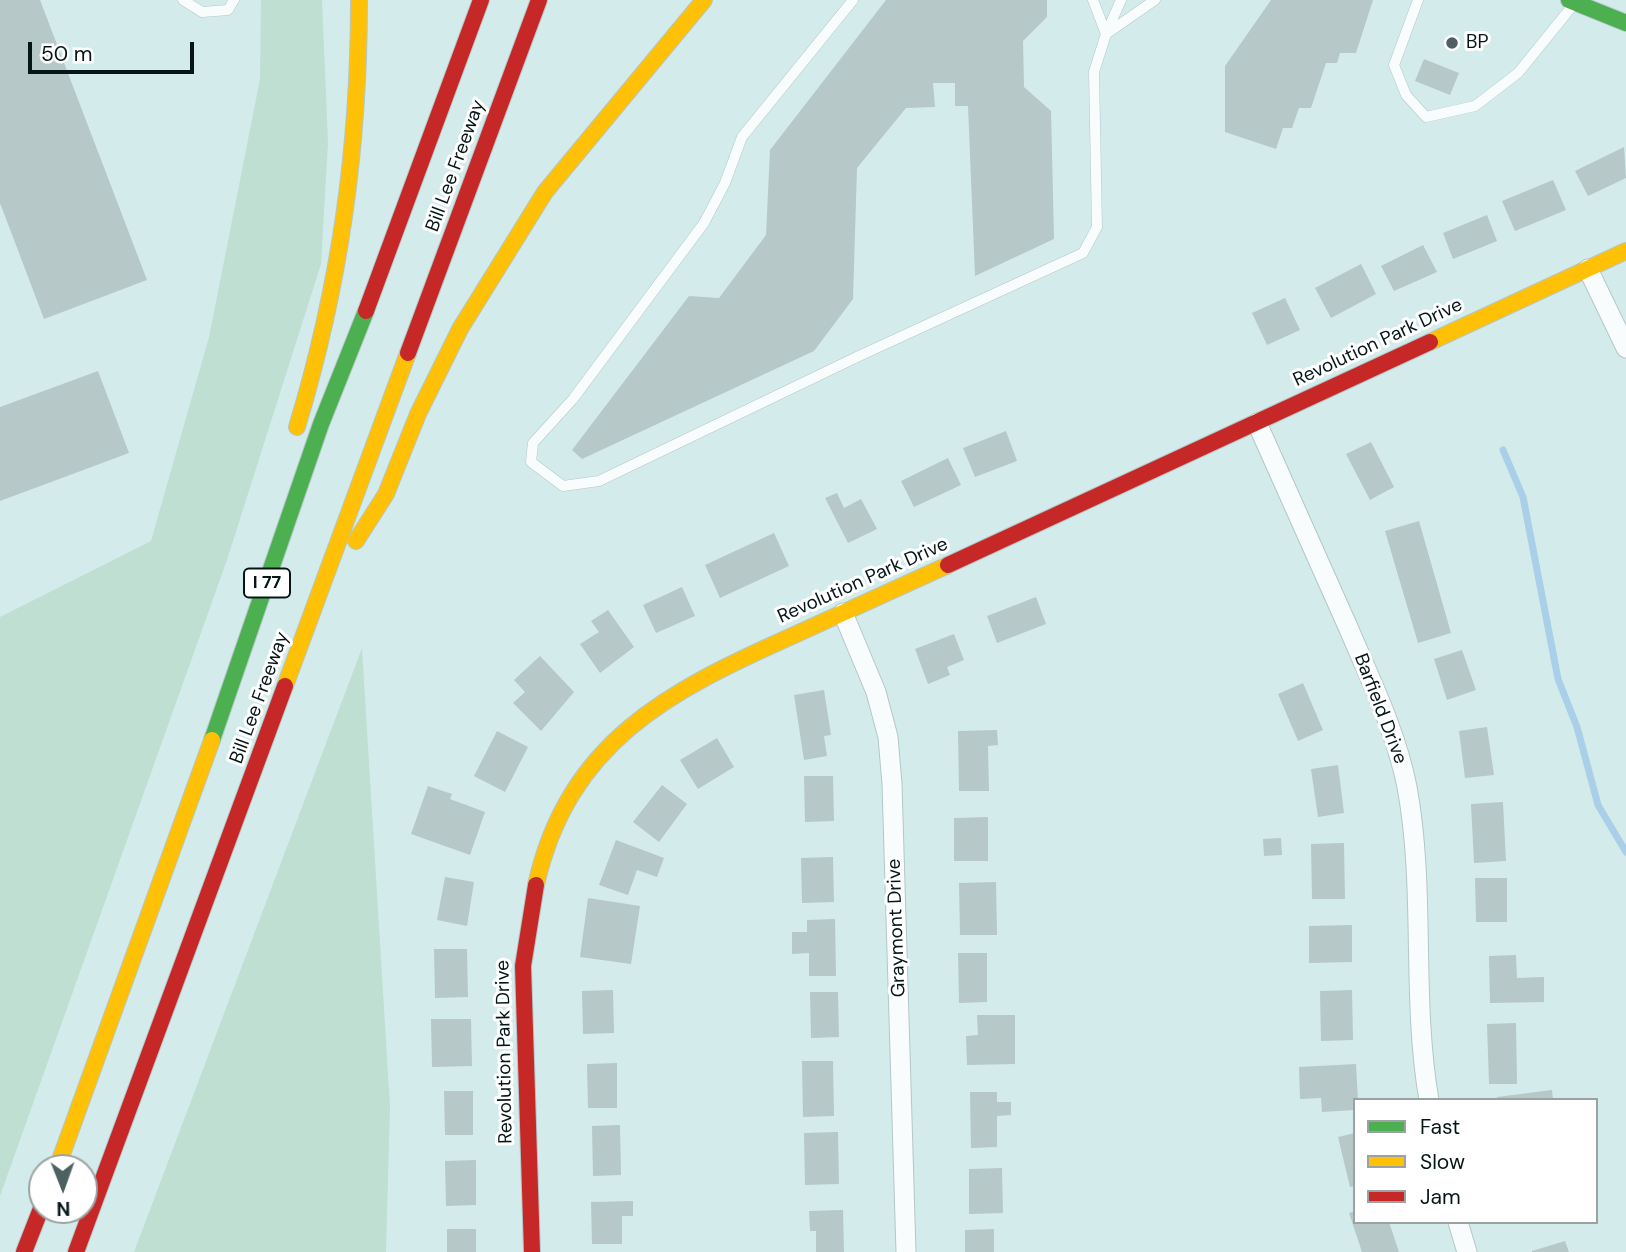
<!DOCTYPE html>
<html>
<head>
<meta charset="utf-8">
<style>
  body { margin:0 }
  #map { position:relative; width:1626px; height:1252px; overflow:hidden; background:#d4ebec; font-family:"DM Sans",sans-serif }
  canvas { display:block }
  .legend { position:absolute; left:1353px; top:1098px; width:245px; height:126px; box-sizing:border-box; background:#fff; border:2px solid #9ba2a2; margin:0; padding:9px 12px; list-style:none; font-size:21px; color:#061617 }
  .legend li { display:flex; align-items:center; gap:14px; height:35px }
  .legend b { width:35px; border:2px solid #9ba2a2 }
  .north { position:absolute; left:28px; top:1154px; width:70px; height:70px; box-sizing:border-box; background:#fff; border:2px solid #9ba2a2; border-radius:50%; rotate:179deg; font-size:19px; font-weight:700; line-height:28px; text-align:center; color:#061617 }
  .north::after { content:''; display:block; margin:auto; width:24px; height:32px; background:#4e6162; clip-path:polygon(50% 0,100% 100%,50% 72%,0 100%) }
  .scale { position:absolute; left:28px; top:42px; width:166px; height:32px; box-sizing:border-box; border:4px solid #061617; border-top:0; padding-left:9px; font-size:21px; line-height:24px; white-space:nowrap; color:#061617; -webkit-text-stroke:5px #fff; paint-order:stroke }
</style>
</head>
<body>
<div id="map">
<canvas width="1626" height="1252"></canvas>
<ul class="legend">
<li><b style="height:9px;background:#4caf50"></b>Fast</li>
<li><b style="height:9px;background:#ffc107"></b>Slow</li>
<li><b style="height:9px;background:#c62828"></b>Jam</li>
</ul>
<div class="north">N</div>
<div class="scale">50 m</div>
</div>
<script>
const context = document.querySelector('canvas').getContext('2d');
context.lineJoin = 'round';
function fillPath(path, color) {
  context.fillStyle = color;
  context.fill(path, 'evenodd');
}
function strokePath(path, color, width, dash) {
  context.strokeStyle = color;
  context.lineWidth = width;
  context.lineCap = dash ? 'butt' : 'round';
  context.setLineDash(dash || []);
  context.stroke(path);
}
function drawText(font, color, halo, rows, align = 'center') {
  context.font = font + ' "DM Sans",sans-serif';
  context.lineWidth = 6;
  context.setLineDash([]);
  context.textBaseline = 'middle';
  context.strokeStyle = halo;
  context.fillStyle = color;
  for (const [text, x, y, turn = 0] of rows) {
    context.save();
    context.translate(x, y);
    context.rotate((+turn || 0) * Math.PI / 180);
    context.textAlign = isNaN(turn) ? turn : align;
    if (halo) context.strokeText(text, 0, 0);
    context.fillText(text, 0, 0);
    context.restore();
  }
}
const green = new Path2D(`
  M 261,0 L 322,0 L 328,143 L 321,264 L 227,560 L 0,1196 L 0,617 L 151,541 L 209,337 L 260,79 Z
  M 362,648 L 390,1106 L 386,1252 L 134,1252 Z`);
const stream = new Path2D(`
  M 1503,450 L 1523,497 L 1558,679 L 1577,727 L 1598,805 L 1626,852`);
const building = new Path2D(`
  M 0,0 L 40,0 L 147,280 L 44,319 L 0,203 Z
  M 886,0 L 1047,0 L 1047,17 L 1023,41 L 1024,87 L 1051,111 L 1054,239 L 975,276 L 968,106 L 955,106 L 955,83 L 933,83 L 935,107 L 906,108 L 857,168 L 853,299 L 814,351 L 582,459 L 572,450 L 689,296 L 719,298 L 766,235 L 770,150 Z
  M 1271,0 L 1373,0 L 1356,53 L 1340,53 L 1337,63 L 1326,63 L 1311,108 L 1299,108 L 1292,128 L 1283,128 L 1276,149 L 1225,132 L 1225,66 Z
  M 1424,59 L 1459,73 L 1450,95 L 1415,81 Z
  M 1624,147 L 1626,178 L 1588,196 L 1575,171 Z
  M 1553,180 L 1566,210 L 1515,231 L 1502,201 Z
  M 1487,215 L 1497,241 L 1453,259 L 1443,233 Z
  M 1423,245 L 1437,272 L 1394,291 L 1381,266 Z
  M 1361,264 L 1376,294 L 1331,318 L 1315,288 Z
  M 1285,298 L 1300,330 L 1267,345 L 1252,313 Z
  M 98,371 L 129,453 L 0,501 L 0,407 Z
  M 1006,431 L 1017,461 L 975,477 L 963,448 Z
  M 1371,442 L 1394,487 L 1370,500 L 1346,454 Z
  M 948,458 L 961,485 L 914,507 L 901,481 Z
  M 837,493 L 844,508 L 861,499 L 877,529 L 848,543 L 825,498 Z
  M 1419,521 L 1451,633 L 1418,643 L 1385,531 Z
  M 774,533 L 789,566 L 720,598 L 705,565 Z
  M 682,587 L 695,616 L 656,633 L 643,605 Z
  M 1036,597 L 1046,624 L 997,643 L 987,616 Z
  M 608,610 L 634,647 L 600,673 L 580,644 L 599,632 L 591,621 Z
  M 954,634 L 964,660 L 947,667 L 950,675 L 928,684 L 915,649 Z
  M 1462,650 L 1476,690 L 1447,700 L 1434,659 Z
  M 540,656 L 574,692 L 541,731 L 513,703 L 525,692 L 514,680 Z
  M 1303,683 L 1323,730 L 1298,741 L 1278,694 Z
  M 824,690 L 831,735 L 824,736 L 827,756 L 804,760 L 794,695 Z
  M 1487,727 L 1494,775 L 1465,778 L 1459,731 Z
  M 997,730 L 998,745 L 988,746 L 989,791 L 959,791 L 958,731 Z
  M 497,731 L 528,747 L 505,792 L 474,776 Z
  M 717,738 L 734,767 L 698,789 L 680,760 Z
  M 1338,765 L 1344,813 L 1318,817 L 1311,769 Z
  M 804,776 L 833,776 L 834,821 L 805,822 Z
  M 662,785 L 687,804 L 659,842 L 633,822 Z
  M 428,786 L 452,794 L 450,799 L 485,812 L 470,855 L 411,834 Z
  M 1503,802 L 1506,861 L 1474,863 L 1471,804 Z
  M 988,817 L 988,861 L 954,861 L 954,818 Z
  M 1281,838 L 1282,855 L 1264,856 L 1263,839 Z
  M 616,840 L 664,858 L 657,877 L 637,870 L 628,895 L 599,885 Z
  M 1344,843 L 1345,899 L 1312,899 L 1311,844 Z
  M 833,857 L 834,902 L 802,903 L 801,858 Z
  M 445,877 L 474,882 L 467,926 L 437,920 Z
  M 1475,878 L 1507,878 L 1507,922 L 1476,922 Z
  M 996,882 L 997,935 L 960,935 L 959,883 Z
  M 588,898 L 640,906 L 631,964 L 580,957 Z
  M 835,919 L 836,976 L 809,976 L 809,953 L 792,954 L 792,932 L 807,932 L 807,920 Z
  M 1352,925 L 1352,962 L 1309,963 L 1309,926 Z
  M 434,949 L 467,949 L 468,997 L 435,998 Z
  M 958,953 L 987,953 L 987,1002 L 959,1003 Z
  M 1516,955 L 1517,978 L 1544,977 L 1544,1002 L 1490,1003 L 1489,956 Z
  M 613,990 L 614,1033 L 583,1034 L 582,991 Z
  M 1352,990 L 1353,1040 L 1321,1041 L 1320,991 Z
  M 810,992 L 838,992 L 839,1037 L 811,1038 Z
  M 977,1015 L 1015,1015 L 1015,1064 L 967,1065 L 966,1036 L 978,1035 Z
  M 431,1019 L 471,1019 L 472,1066 L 432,1067 Z
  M 1516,1023 L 1517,1084 L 1489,1084 L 1487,1024 Z
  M 802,1061 L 833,1061 L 834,1116 L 803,1117 Z
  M 617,1063 L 617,1108 L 588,1108 L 587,1064 Z
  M 1356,1064 L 1358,1100 L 1355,1100 L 1355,1110 L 1322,1112 L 1321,1098 L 1300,1099 L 1299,1067 Z
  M 1552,1090 L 1553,1100 L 1497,1100 L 1497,1097 Z
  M 444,1091 L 473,1091 L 473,1135 L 445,1135 Z
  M 970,1092 L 997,1092 L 997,1102 L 1011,1102 L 1011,1115 L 997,1116 L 997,1147 L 971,1148 Z
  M 620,1125 L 621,1175 L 593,1176 L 592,1126 Z
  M 838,1132 L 839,1184 L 805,1185 L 804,1133 Z
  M 1355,1133 L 1355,1186 L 1350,1187 L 1338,1137 Z
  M 476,1160 L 476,1205 L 446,1206 L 445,1161 Z
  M 1002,1168 L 1003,1213 L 969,1214 L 969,1169 Z
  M 633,1201 L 633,1216 L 622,1216 L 622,1244 L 592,1244 L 591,1202 Z
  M 843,1210 L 844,1252 L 816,1252 L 816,1231 L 810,1231 L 809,1211 Z
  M 1355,1211 L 1355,1222 L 1389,1222 L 1399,1252 L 1362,1252 L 1349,1213 Z
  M 447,1229 L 476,1229 L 476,1252 L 447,1252 Z
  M 994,1229 L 994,1252 L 965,1252 L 965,1230 Z
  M 1565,1241 L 1569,1252 L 1532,1252 L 1532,1251 Z`);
const lane = new Path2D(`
  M 183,0 L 202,12 L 228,10 L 234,0
  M 853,0 L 742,137 L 725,183 L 704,223 L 573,399 L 533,443 L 531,462 L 563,486 L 599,481 L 859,356 L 1083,253 L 1097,227 L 1094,72 L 1106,34 L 1121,0
  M 1093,0 L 1106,34
  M 1418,0 L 1394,65 L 1406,95 L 1426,117 L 1475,106 L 1518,73 L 1574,4
  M 1106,34 L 1155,0`);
const street = new Path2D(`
  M 1588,269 L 1626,348
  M 1257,423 C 1287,491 1317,559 1348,627 C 1370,679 1396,731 1407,787 C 1426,889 1411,997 1429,1100
  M 843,613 L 876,692 L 888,737 L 892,784 L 906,1252
  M 1458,1222 L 1467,1252`);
const fast = new Path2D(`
  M 1569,0 L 1626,23
  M 212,740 L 321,424 L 366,311`);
const slow = new Path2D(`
  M 1430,342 L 1626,251
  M 297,427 C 340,285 359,148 359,0
  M 356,541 L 386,494 L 418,414 L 460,329 L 545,192 L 704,0
  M 285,686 L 408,353
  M 536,885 C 568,742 669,691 792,636 C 844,612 896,589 948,565
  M 57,1168 L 212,740`);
const jam = new Path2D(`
  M 366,311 L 481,0
  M 408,353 L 539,0
  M 948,565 L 1430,342
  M 24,1252 L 42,1206
  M 76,1252 L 285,686
  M 532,1252 L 523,966 L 536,885`);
const markers = [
  [1452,43,7,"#4e6162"]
];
const shields = [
  [267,583,46]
];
const shieldNames = [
  ["I 77",267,583]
];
const poiNames = [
  ["BP",1466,43]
];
const streetNames = [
  ["Bill Lee Freeway",456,166,-70],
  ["Revolution Park Drive",1378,343,-25],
  ["Revolution Park Drive",863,581,-24],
  ["Bill Lee Freeway",260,698,-70],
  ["Barfield Drive",1380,709,69],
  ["Graymont Drive",897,928,-92],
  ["Revolution Park Drive",505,1052,-91]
];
fillPath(green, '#bfdfd2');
strokePath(stream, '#a9d0e8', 7);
fillPath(building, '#b6c8c7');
strokePath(lane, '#b4c7c8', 11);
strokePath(street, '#b4c7c8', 21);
strokePath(fast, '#b4c7c8', 18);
strokePath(slow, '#b4c7c8', 18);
strokePath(jam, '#b4c7c8', 18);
strokePath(lane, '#f9fcfc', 10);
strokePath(street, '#f9fcfc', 19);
strokePath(fast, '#4caf50', 16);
strokePath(slow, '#ffc107', 16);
strokePath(jam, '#c62828', 16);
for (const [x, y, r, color] of markers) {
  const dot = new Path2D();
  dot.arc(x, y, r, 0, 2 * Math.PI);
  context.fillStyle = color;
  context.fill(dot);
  strokePath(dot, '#fff', 2.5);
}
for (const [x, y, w] of shields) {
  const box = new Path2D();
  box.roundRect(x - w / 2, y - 14.5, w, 29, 5);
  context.fillStyle = '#fff';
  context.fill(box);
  strokePath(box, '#061617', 2);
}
drawText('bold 18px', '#061617', null, shieldNames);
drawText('19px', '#061617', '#fff', poiNames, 'left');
drawText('19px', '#061617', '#fff', streetNames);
</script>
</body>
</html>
